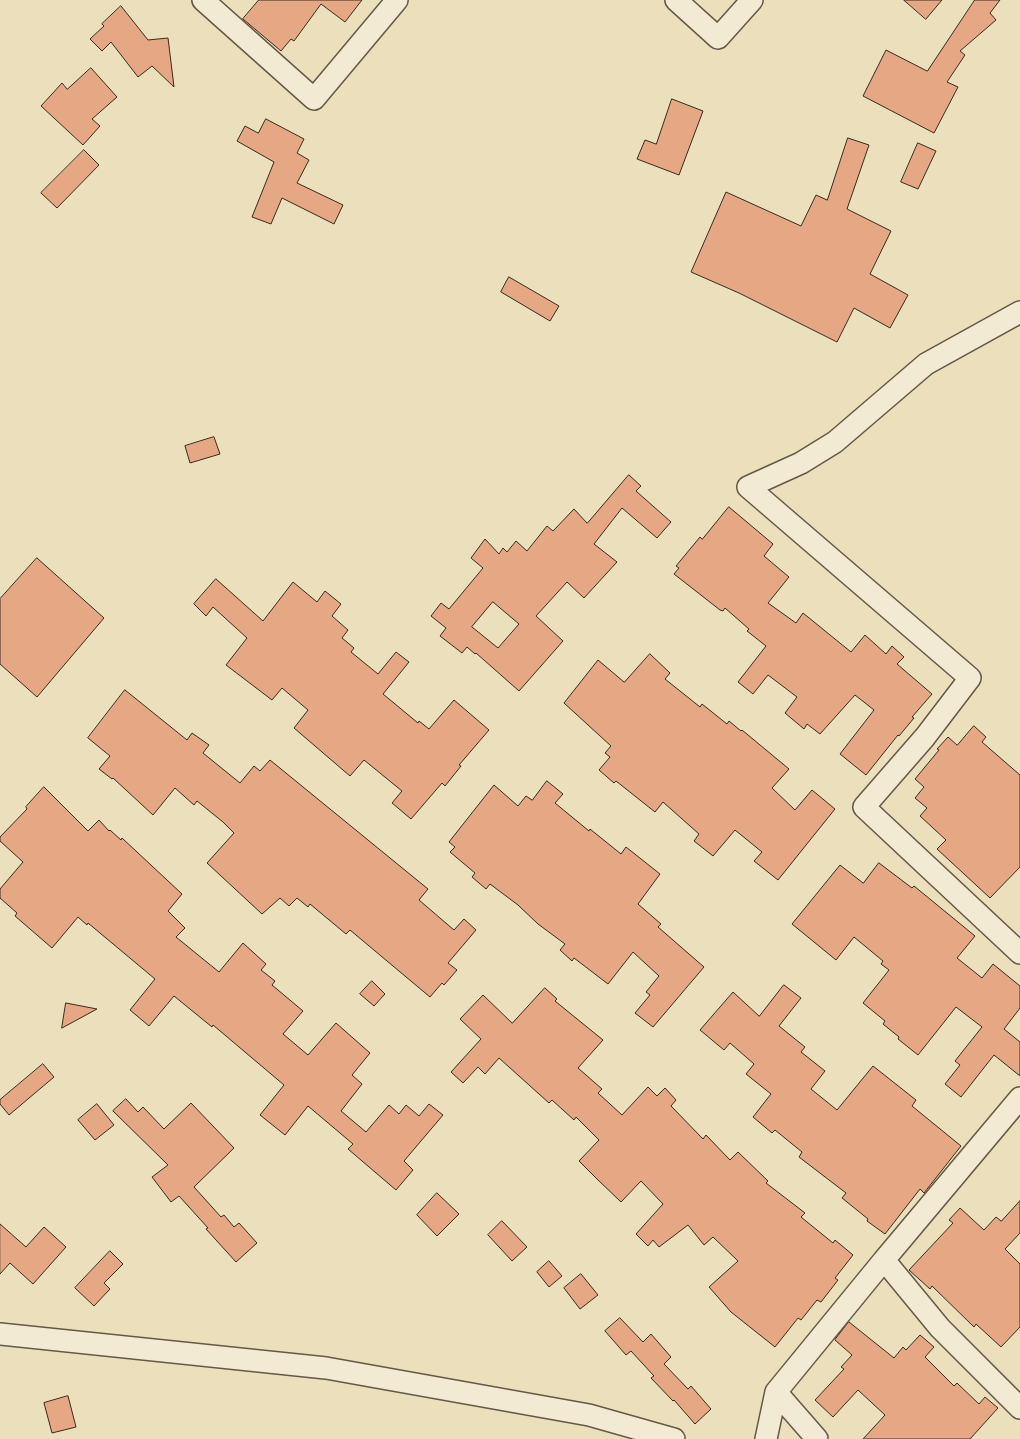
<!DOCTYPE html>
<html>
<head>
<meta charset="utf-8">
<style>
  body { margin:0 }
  canvas { display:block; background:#ecdfbb }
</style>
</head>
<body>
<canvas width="1020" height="1439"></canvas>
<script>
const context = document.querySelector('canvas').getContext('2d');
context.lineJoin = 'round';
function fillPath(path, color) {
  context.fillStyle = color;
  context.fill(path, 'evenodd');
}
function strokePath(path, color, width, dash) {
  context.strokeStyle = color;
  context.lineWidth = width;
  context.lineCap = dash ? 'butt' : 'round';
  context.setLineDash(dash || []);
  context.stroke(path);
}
const building = new Path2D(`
  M 259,0 L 362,0 L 345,22 L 321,4 L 294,41 L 291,39 L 281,51 L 243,19 Z
  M 904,0 L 942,0 L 926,19 Z
  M 975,0 L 1000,0 L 990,13 L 996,20 L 960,51 L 965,55 L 947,82 L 958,87 L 934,133 L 863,96 L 886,50 L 927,71 Z
  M 121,6 L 148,40 L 168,38 L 174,87 L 152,66 L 138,77 L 111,42 L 102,51 L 90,39 L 104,26 L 102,24 Z
  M 91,68 L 117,97 L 92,119 L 100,126 L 83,145 L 41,106 L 62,83 L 67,89 Z
  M 672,99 L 703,111 L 679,175 L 637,159 L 645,140 L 656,144 Z
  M 266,119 L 304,139 L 297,153 L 309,160 L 297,183 L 343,205 L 334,224 L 282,198 L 271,224 L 252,217 L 274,162 L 237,141 L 245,126 L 258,133 Z
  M 848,138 L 869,145 L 847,209 L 891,231 L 870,274 L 908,295 L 890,328 L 854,308 L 837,342 L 739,293 L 691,272 L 726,192 L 801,226 L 816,195 L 827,200 Z
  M 918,143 L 936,151 L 918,189 L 901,182 Z
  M 84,150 L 99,165 L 57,208 L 41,193 Z
  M 509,277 L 559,306 L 550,321 L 501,292 Z
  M 214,437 L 220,454 L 190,463 L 185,446 Z
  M 629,475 L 641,486 L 636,491 L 671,522 L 657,538 L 622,508 L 594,544 L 617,562 L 584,598 L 567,582 L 536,616 L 563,641 L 519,691 L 476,653 L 475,654 L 467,647 L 462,653 L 440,636 L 446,628 L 431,616 L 441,603 L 449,609 L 483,568 L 471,558 L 485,539 L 499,554 L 503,548 L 507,552 L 516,541 L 527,551 L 547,526 L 553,531 L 574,509 L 587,523 ZM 493,602 L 519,624 L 498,648 L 472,627 Z
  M 729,507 L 773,544 L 764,556 L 789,577 L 768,603 L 796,623 L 803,613 L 851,652 L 865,635 L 886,654 L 892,646 L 904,657 L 897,664 L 932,694 L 912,717 L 914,718 L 899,736 L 898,735 L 866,775 L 840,754 L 874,710 L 855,695 L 820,734 L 807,724 L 804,729 L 785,713 L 797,697 L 768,675 L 753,694 L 738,682 L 766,646 L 747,631 L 749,629 L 725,608 L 723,611 L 720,610 L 674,574 L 679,568 L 676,566 L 700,537 L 702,539 Z
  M 37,558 L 104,618 L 37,697 L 0,664 L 0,599 Z
  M 216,579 L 263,621 L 293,582 L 317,602 L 325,591 L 341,604 L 332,616 L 348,630 L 342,638 L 354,648 L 351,652 L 378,674 L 396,652 L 409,662 L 383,694 L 418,723 L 419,721 L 429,729 L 454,700 L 489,730 L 459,765 L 461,766 L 445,786 L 442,783 L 411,819 L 392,803 L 402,791 L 364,760 L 350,776 L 294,728 L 308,710 L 282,688 L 272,700 L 226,665 L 247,638 L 213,607 L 206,616 L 194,604 Z
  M 650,654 L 670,673 L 665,679 L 700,707 L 702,704 L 727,724 L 729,721 L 741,731 L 742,730 L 789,769 L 772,788 L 795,810 L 812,790 L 835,809 L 778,880 L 754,861 L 762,852 L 735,830 L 713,856 L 694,841 L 699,834 L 663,802 L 655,812 L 616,781 L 614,783 L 599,770 L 610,757 L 605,753 L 611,746 L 564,703 L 598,660 L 624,682 Z
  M 125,690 L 187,740 L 192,733 L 209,745 L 203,753 L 240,783 L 254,766 L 260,771 L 270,760 L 428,889 L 419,900 L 454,930 L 464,919 L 476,930 L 448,963 L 457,970 L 444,985 L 442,983 L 430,997 L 350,930 L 346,934 L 310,904 L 308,907 L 297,898 L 289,906 L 280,898 L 262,914 L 207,863 L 234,833 L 223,822 L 197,801 L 194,805 L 175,788 L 153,815 L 113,778 L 112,779 L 99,769 L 110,756 L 88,738 Z
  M 974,726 L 986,737 L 982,742 L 1020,775 L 1020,867 L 990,898 L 937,849 L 946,840 L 920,816 L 927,808 L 915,798 L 924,787 L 915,779 L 939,750 L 937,749 L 948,737 L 957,745 Z
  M 547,781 L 563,794 L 555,803 L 589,831 L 590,829 L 621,854 L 626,847 L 660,874 L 638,904 L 661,924 L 658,927 L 704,967 L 653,1027 L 635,1013 L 650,995 L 646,992 L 659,976 L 633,952 L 608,984 L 574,958 L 572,961 L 560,950 L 565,944 L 538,924 L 518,905 L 490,884 L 486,889 L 472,877 L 475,873 L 450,852 L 455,847 L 449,842 L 494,785 L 518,806 L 526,796 L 532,800 Z
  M 44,787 L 88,831 L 99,820 L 109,831 L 110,830 L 121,840 L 122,838 L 182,894 L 168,911 L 185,928 L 176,937 L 219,972 L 243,943 L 266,964 L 261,970 L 275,981 L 272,985 L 303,1011 L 283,1034 L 308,1055 L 336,1023 L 370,1053 L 352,1075 L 362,1084 L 341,1111 L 366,1132 L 389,1105 L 399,1114 L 406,1105 L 419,1116 L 429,1104 L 443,1115 L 404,1161 L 413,1170 L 396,1190 L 348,1149 L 353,1144 L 308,1106 L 285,1135 L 260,1115 L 284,1085 L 213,1025 L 212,1027 L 174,996 L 149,1026 L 130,1010 L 155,979 L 88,923 L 87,925 L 78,917 L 52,948 L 15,916 L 17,913 L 0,898 L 0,889 L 23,862 L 0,841 L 0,837 L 27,809 L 26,807 Z
  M 879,863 L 912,888 L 914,886 L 975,936 L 957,958 L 982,978 L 993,964 L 1020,986 L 1020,1008 L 1004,1029 L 1020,1042 L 1020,1076 L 994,1055 L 961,1097 L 945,1084 L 960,1065 L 955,1061 L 982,1027 L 956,1007 L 918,1055 L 898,1039 L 899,1037 L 883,1024 L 885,1021 L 863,1003 L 889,970 L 881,964 L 883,961 L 854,937 L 836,960 L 792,924 L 840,865 L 863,883 Z
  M 372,981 L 385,994 L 374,1006 L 360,994 Z
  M 784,985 L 801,998 L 779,1026 L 805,1047 L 801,1052 L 825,1071 L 811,1089 L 837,1110 L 873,1066 L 916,1100 L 912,1106 L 961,1146 L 924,1193 L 920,1189 L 885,1234 L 867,1221 L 868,1219 L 842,1198 L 846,1193 L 799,1157 L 802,1152 L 775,1130 L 772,1133 L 753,1117 L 771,1094 L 746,1074 L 754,1064 L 730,1043 L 724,1050 L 700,1030 L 733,992 L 759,1016 Z
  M 545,988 L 557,999 L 555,1001 L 603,1040 L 578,1068 L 602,1089 L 598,1093 L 622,1115 L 648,1087 L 657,1096 L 665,1088 L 676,1100 L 671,1106 L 703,1139 L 706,1135 L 730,1160 L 738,1152 L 768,1181 L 766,1183 L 805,1213 L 801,1217 L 833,1243 L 835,1240 L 853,1255 L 835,1278 L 838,1280 L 821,1302 L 817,1300 L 801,1320 L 798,1318 L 775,1347 L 731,1312 L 709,1287 L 738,1261 L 713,1237 L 704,1245 L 688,1225 L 659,1247 L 653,1240 L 648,1246 L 636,1234 L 663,1204 L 641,1181 L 621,1202 L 597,1179 L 579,1161 L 599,1140 L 576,1117 L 574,1120 L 552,1100 L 549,1103 L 499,1058 L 485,1074 L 478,1067 L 463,1083 L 451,1072 L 481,1039 L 460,1019 L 483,995 L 512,1023 Z
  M 66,1003 L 97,1009 L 62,1028 Z
  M 43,1064 L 54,1077 L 9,1115 L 0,1104 L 0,1100 Z
  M 126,1099 L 138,1112 L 143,1107 L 164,1129 L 191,1103 L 234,1148 L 194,1187 L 221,1217 L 224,1215 L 234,1227 L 239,1223 L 257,1243 L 236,1262 L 206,1229 L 208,1228 L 179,1196 L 171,1202 L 152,1177 L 168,1165 L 113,1111 Z
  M 97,1104 L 114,1125 L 95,1140 L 78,1120 Z
  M 437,1193 L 459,1214 L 437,1236 L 417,1215 Z
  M 1020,1201 L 1020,1233 L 1005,1249 L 1020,1264 L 1020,1327 L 1001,1347 L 976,1324 L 974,1327 L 932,1286 L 930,1289 L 909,1270 L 953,1223 L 949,1220 L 960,1208 L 984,1230 L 996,1217 L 1001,1221 Z
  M 502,1221 L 527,1247 L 512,1261 L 488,1235 Z
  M 0,1224 L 26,1247 L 44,1227 L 66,1247 L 33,1284 L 10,1263 L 0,1274 Z
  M 110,1251 L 123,1264 L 104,1283 L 110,1289 L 94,1306 L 75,1288 Z
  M 549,1261 L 562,1276 L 549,1287 L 537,1272 Z
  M 581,1274 L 598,1295 L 580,1309 L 564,1288 Z
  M 620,1318 L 643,1342 L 651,1334 L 671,1357 L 664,1364 L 688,1389 L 691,1386 L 711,1409 L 695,1424 L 674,1400 L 673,1401 L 651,1378 L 654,1376 L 631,1351 L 626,1355 L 605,1331 Z
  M 849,1322 L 894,1358 L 903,1347 L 906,1350 L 920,1335 L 934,1347 L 925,1357 L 954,1386 L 957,1383 L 979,1404 L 985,1397 L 998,1408 L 970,1439 L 863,1439 L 885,1415 L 858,1390 L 833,1417 L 815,1400 L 844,1369 L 841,1367 L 852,1355 L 835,1340 Z
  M 68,1396 L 76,1427 L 52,1433 L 44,1403 Z`);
const minor = new Path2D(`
  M 203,0 L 314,99 L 397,0
  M 676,0 L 718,38 L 752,0
  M 1020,312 L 926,364 L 835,442 L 801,463 L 748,487 L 970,678 L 925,737 L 864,807 L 1020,953
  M 1020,1098 L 884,1260 L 940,1328 L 1020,1408
  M 0,1334 L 326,1368 L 589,1415 L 674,1439
  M 776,1392 L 817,1439
  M 766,1439 L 776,1392 L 884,1260`);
fillPath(building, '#e5a784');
strokePath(building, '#382b20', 1);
strokePath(minor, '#655847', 24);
strokePath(minor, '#f3ead3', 21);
</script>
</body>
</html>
